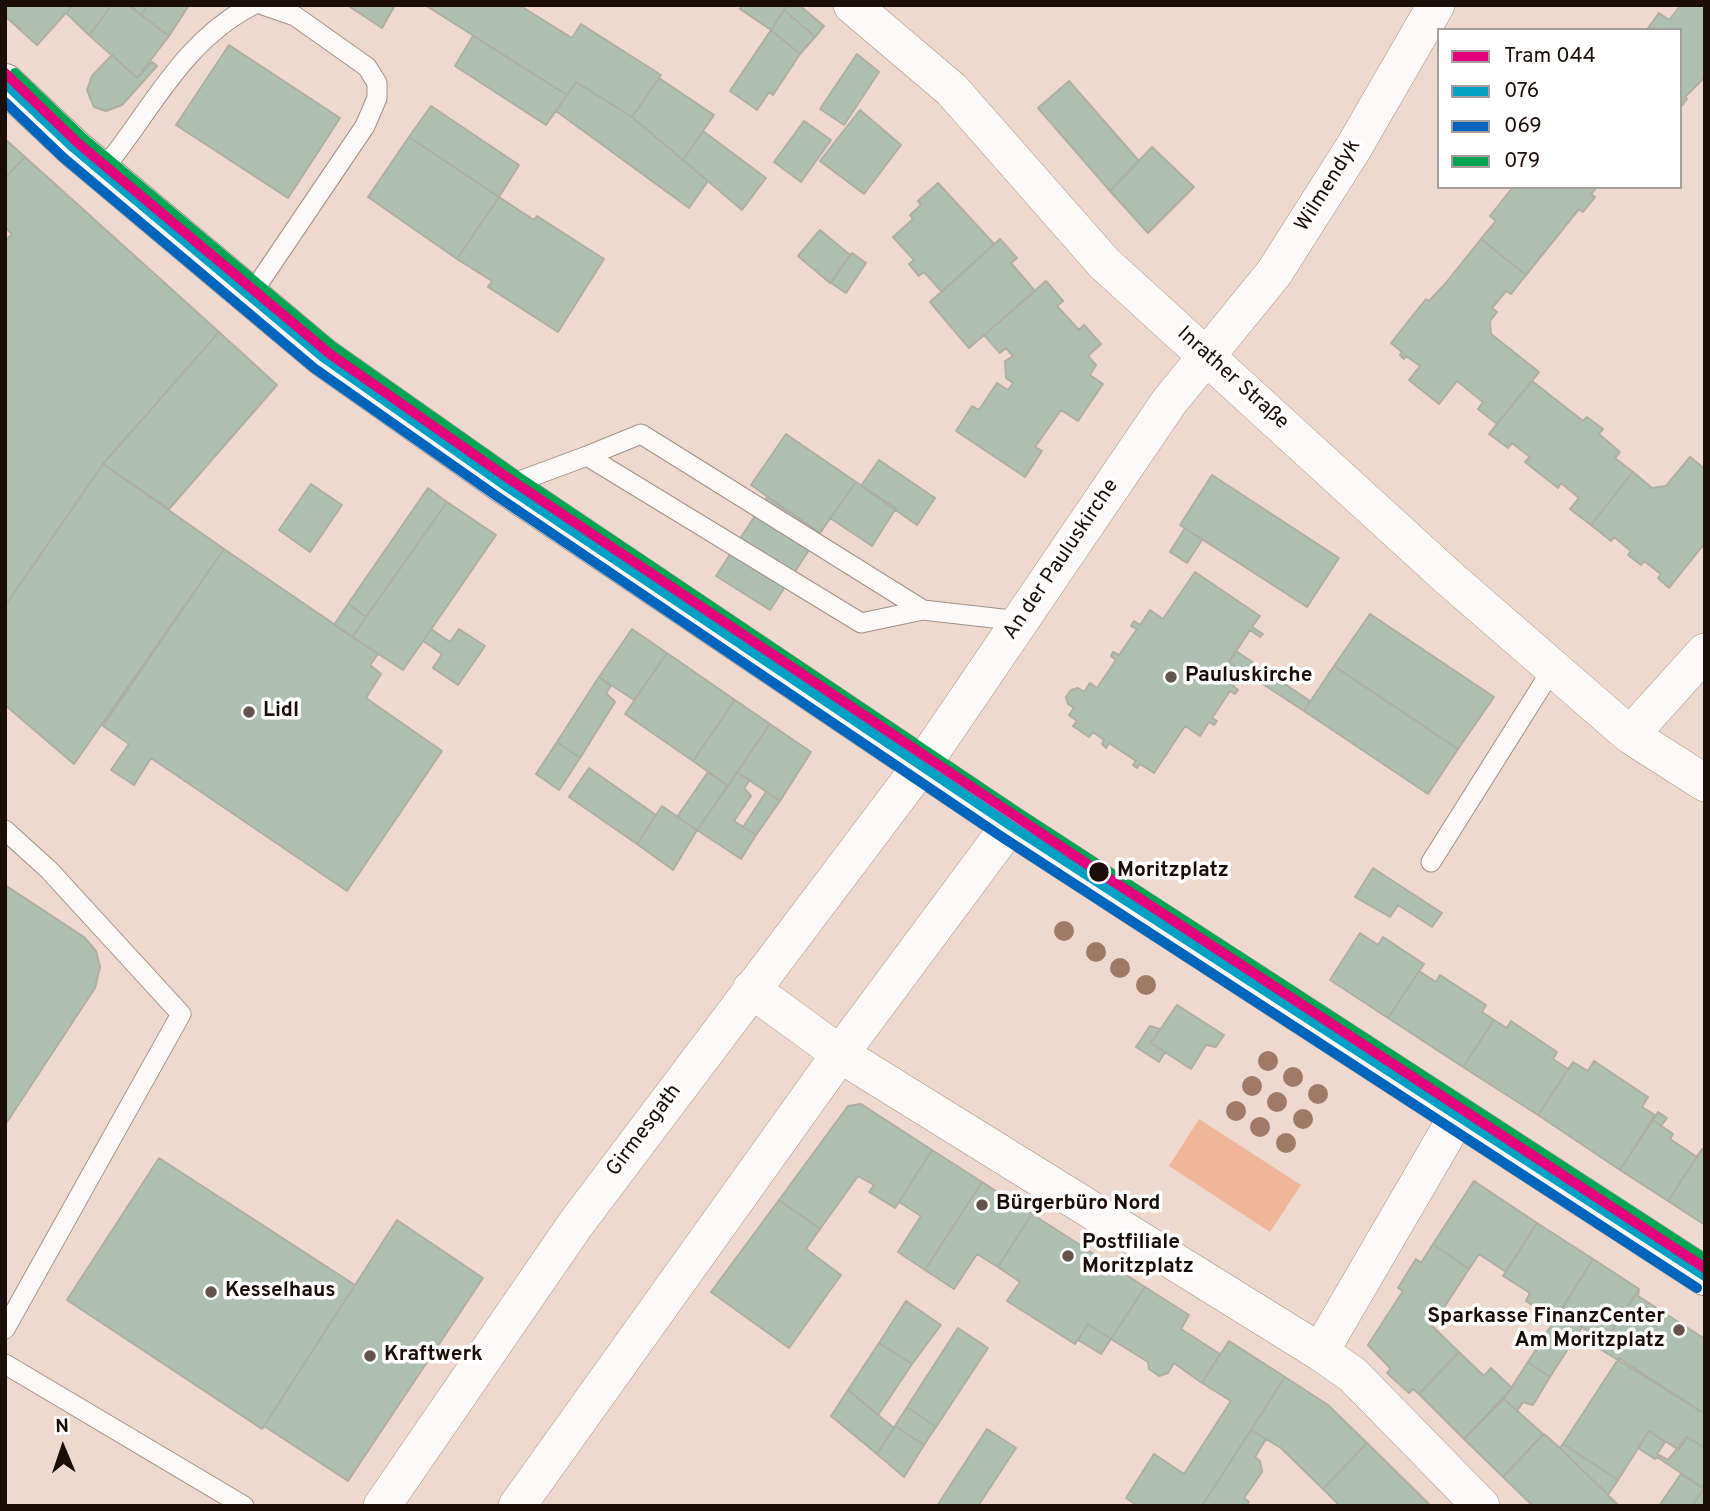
<!DOCTYPE html>
<html>
<head>
<meta charset="utf-8">
<style>
  body { margin:0 }
  #map { position:relative; width:1710px; height:1511px; overflow:hidden; background:#efd9ce; font-family:Overpass,sans-serif }
  canvas { display:block }
  .frame { position:absolute; inset:0; border:7px solid #1b0d07; pointer-events:none }
  .legend { position:absolute; left:1437px; top:28px; width:245px; height:161px; box-sizing:border-box; background:#fff; border:2px solid #a49e9c; margin:0; padding:9px 12px; list-style:none; font-size:21px; color:#1b0d07 }
  .legend li { display:flex; align-items:center; gap:14px; height:35px }
  .legend b { width:35px; border:2px solid #a49e9c }
  .north { position:absolute; left:28px; top:1413px; width:70px; height:70px; -webkit-text-stroke:5px #fff; paint-order:stroke; rotate:358deg; font-size:19px; font-weight:700; line-height:28px; text-align:center; color:#1b0d07 }
  .north::after { content:''; display:block; margin:auto; width:24px; height:32px; background:#1b0d07; clip-path:polygon(50% 0,100% 100%,50% 72%,0 100%) }
</style>
</head>
<body>
<div id="map">
<canvas width="1710" height="1511"></canvas>
<div class="frame"></div>
<ul class="legend">
<li><b style="height:9px;background:#e5007d"></b>Tram 044</li>
<li><b style="height:9px;background:#01a1c4"></b>076</li>
<li><b style="height:9px;background:#0065bd"></b>069</li>
<li><b style="height:9px;background:#00a651"></b>079</li>
</ul>
<div class="north">N</div>
</div>
<script>
const context = document.querySelector('canvas').getContext('2d');
context.lineJoin = 'round';
function fillPath(path, color) {
  context.fillStyle = color;
  context.fill(path, 'evenodd');
}
function strokePath(path, color, width, dash) {
  context.strokeStyle = color;
  context.lineWidth = width;
  context.lineCap = dash ? 'butt' : 'round';
  context.setLineDash(dash || []);
  context.stroke(path);
}
function drawText(font, color, halo, rows, align = 'center') {
  context.font = font + ' Overpass,sans-serif';
  context.lineWidth = 7;
  context.setLineDash([]);
  context.textBaseline = 'middle';
  context.strokeStyle = halo;
  context.fillStyle = color;
  for (const [text, x, y, turn = 0] of rows) {
    context.save();
    context.translate(x, y);
    context.rotate((+turn || 0) * Math.PI / 180);
    context.textAlign = isNaN(turn) ? turn : align;
    if (halo) context.strokeText(text, 0, 0);
    context.fillText(text, 0, 0);
    context.restore();
  }
}
const green = new Path2D(`
  M 1199,1119 L 1301,1185 L 1270,1232 L 1169,1166 Z`);
const building = new Path2D(`
  M 5,5 L 73,5 L 37,45 L 5,16 Z
  M 73,5 L 112,5 L 89,35 L 66,13 Z
  M 112,5 L 128,5 L 169,36 L 137,78 L 89,35 Z
  M 130,5 L 148,5 L 141,15 Z
  M 148,5 L 189,5 L 169,36 L 141,15 Z
  M 347,5 L 395,5 L 382,28 Z
  M 425,5 L 519,5 L 572,38 L 581,24 L 661,75 L 632,117 L 576,82 L 567,95 Z
  M 742,5 L 788,5 L 771,30 L 740,9 Z
  M 788,5 L 799,5 L 824,26 L 815,37 L 784,10 Z
  M 1681,5 L 1705,6 L 1705,77 L 1685,97 L 1687,99 L 1680,108 L 1680,30 L 1648,28 L 1659,13 L 1669,20 Z
  M 784,10 L 815,37 L 800,54 L 771,30 Z
  M 771,30 L 800,54 L 773,95 L 769,92 L 757,110 L 730,91 Z
  M 473,36 L 567,95 L 546,125 L 455,66 Z
  M 229,45 L 340,118 L 288,198 L 176,125 Z
  M 857,54 L 879,72 L 844,125 L 820,109 Z
  M 112,55 L 137,78 L 152,62 L 157,66 L 122,105 L 106,111 L 94,107 L 87,90 L 92,76 Z
  M 659,78 L 714,115 L 683,160 L 632,117 Z
  M 1069,81 L 1139,161 L 1110,191 L 1038,108 Z
  M 576,82 L 632,117 L 708,181 L 689,208 L 556,111 Z
  M 431,106 L 519,165 L 499,197 L 409,137 Z
  M 860,110 L 901,145 L 864,194 L 820,161 Z
  M 804,121 L 831,140 L 801,182 L 774,162 Z
  M 703,131 L 766,178 L 742,210 L 683,160 Z
  M 409,137 L 499,197 L 457,259 L 368,197 Z
  M 5,139 L 25,157 L 5,178 Z
  M 1152,147 L 1194,187 L 1148,233 L 1110,191 Z
  M 25,157 L 219,332 L 103,464 L 5,606 L 5,241 L 12,234 L 5,227 L 5,178 Z
  M 938,183 L 994,244 L 942,292 L 924,272 L 919,276 L 909,264 L 914,260 L 893,237 L 913,219 L 910,215 L 921,205 L 918,201 Z
  M 1513,187 L 1597,187 L 1591,194 L 1595,197 L 1583,212 L 1579,209 L 1526,275 L 1481,239 L 1496,221 L 1490,216 Z
  M 499,197 L 534,220 L 537,216 L 604,259 L 558,332 L 488,287 L 492,281 L 457,259 Z
  M 820,230 L 850,255 L 830,283 L 798,256 Z
  M 1000,239 L 1017,258 L 1011,263 L 1035,291 L 969,348 L 930,302 Z
  M 1481,239 L 1526,275 L 1511,294 L 1506,291 L 1492,308 L 1497,312 L 1490,321 L 1491,334 L 1539,372 L 1497,424 L 1478,409 L 1483,402 L 1457,381 L 1439,404 L 1409,380 L 1420,366 L 1406,356 L 1404,359 L 1400,355 L 1402,352 L 1391,343 L 1426,299 L 1429,301 L 1445,284 Z
  M 852,253 L 866,263 L 846,293 L 831,283 Z
  M 1046,281 L 1063,301 L 1057,306 L 1079,330 L 1084,325 L 1101,344 L 1088,356 L 1096,365 L 1090,375 L 1103,384 L 1078,421 L 1061,410 L 1035,447 L 1042,451 L 1025,477 L 956,431 L 972,406 L 979,410 L 997,383 L 1008,390 L 1013,383 L 1006,378 L 1005,361 L 1013,356 L 1006,348 L 1000,353 L 984,335 Z
  M 219,332 L 277,385 L 169,509 L 103,464 Z
  M 1532,381 L 1583,421 L 1587,417 L 1603,429 L 1599,434 L 1620,452 L 1615,458 L 1633,472 L 1591,525 L 1570,509 L 1579,498 L 1561,483 L 1558,488 L 1525,462 L 1530,457 L 1512,443 L 1508,448 L 1489,434 Z
  M 786,434 L 856,482 L 820,533 L 751,485 Z
  M 1690,457 L 1705,469 L 1705,543 L 1669,588 L 1658,578 L 1661,574 L 1644,561 L 1641,565 L 1628,555 L 1631,551 L 1614,537 L 1611,541 L 1591,525 L 1633,472 L 1652,488 L 1666,486 Z
  M 879,460 L 935,498 L 917,525 L 861,486 Z
  M 103,464 L 224,549 L 74,764 L 5,705 L 5,606 Z
  M 1212,475 L 1339,558 L 1307,607 L 1180,525 Z
  M 856,482 L 896,508 L 872,546 L 830,518 Z
  M 311,484 L 342,505 L 310,552 L 279,530 Z
  M 428,488 L 447,502 L 366,617 L 348,604 Z
  M 767,497 L 820,533 L 770,610 L 716,576 Z
  M 447,502 L 496,535 L 403,670 L 352,637 Z
  M 1185,528 L 1202,540 L 1187,563 L 1170,552 Z
  M 224,549 L 378,654 L 370,665 L 381,674 L 366,698 L 442,751 L 347,891 L 151,758 L 134,785 L 111,770 L 129,744 L 103,726 Z
  M 1195,572 L 1260,616 L 1252,627 L 1263,634 L 1260,637 L 1250,630 L 1229,662 L 1243,671 L 1233,686 L 1238,690 L 1235,694 L 1230,691 L 1212,718 L 1217,721 L 1214,725 L 1209,722 L 1200,736 L 1185,726 L 1154,773 L 1140,764 L 1137,768 L 1133,765 L 1136,761 L 1109,743 L 1106,748 L 1102,744 L 1104,740 L 1093,732 L 1089,737 L 1073,726 L 1077,721 L 1069,715 L 1074,708 L 1068,704 L 1066,697 L 1071,690 L 1078,688 L 1084,692 L 1090,683 L 1097,688 L 1116,660 L 1111,656 L 1113,652 L 1119,655 L 1137,629 L 1131,626 L 1134,621 L 1140,625 L 1150,610 L 1163,619 Z
  M 348,604 L 366,617 L 352,637 L 334,625 Z
  M 1370,614 L 1494,697 L 1458,749 L 1334,666 Z
  M 431,629 L 450,642 L 459,629 L 485,646 L 458,685 L 433,668 L 442,654 L 423,641 Z
  M 632,629 L 667,653 L 634,700 L 599,677 Z
  M 1236,651 L 1310,701 L 1304,711 L 1229,662 Z
  M 667,653 L 735,700 L 693,761 L 625,714 Z
  M 1334,666 L 1458,749 L 1428,794 L 1304,711 Z
  M 599,677 L 611,686 L 606,693 L 615,702 L 580,758 L 557,742 Z
  M 735,700 L 770,724 L 728,786 L 693,761 Z
  M 770,724 L 811,752 L 780,801 L 737,772 Z
  M 557,742 L 580,758 L 559,790 L 536,774 Z
  M 589,768 L 656,815 L 637,844 L 569,797 Z
  M 708,772 L 728,786 L 697,830 L 677,817 Z
  M 737,772 L 750,780 L 744,788 L 751,796 L 734,821 L 756,835 L 741,859 L 697,830 Z
  M 766,792 L 780,801 L 756,835 L 743,827 Z
  M 662,806 L 697,830 L 673,870 L 637,844 Z
  M 1373,868 L 1442,913 L 1432,927 L 1398,905 L 1390,917 L 1355,897 Z
  M 5,885 L 84,937 L 96,951 L 100,967 L 95,988 L 5,1125 Z
  M 1360,933 L 1378,945 L 1383,937 L 1424,964 L 1388,1018 L 1330,980 Z
  M 1419,971 L 1436,982 L 1440,975 L 1486,1005 L 1482,1012 L 1494,1020 L 1463,1067 L 1388,1018 Z
  M 1177,1005 L 1224,1035 L 1216,1047 L 1206,1045 L 1191,1069 L 1151,1043 Z
  M 1494,1020 L 1507,1028 L 1511,1021 L 1557,1052 L 1553,1059 L 1568,1069 L 1538,1115 L 1463,1067 Z
  M 1150,1026 L 1160,1029 L 1151,1043 L 1165,1052 L 1159,1062 L 1136,1047 Z
  M 1594,1061 L 1648,1097 L 1642,1107 L 1655,1115 L 1620,1170 L 1538,1115 L 1573,1062 L 1588,1071 Z
  M 861,1104 L 932,1150 L 895,1208 L 869,1192 L 874,1185 L 858,1176 L 820,1229 L 779,1200 L 848,1106 Z
  M 1658,1112 L 1667,1118 L 1661,1126 L 1653,1120 Z
  M 1653,1120 L 1673,1134 L 1670,1139 L 1697,1157 L 1668,1201 L 1620,1170 Z
  M 1702,1149 L 1705,1151 L 1705,1225 L 1668,1201 Z
  M 932,1150 L 982,1182 L 925,1270 L 898,1252 L 921,1216 L 899,1202 Z
  M 159,1158 L 355,1285 L 262,1429 L 67,1300 Z
  M 1474,1181 L 1537,1223 L 1506,1272 L 1479,1254 L 1469,1269 L 1433,1244 Z
  M 982,1182 L 1032,1214 L 998,1267 L 977,1254 L 954,1289 L 925,1270 Z
  M 779,1200 L 820,1229 L 806,1249 L 841,1275 L 789,1348 L 711,1292 Z
  M 1032,1214 L 1145,1287 L 1111,1339 L 1088,1324 L 1075,1344 L 1007,1301 L 1020,1282 L 998,1267 Z
  M 397,1220 L 483,1278 L 348,1481 L 264,1426 Z
  M 1537,1223 L 1593,1259 L 1555,1320 L 1526,1301 L 1530,1293 L 1503,1276 Z
  M 1433,1244 L 1469,1269 L 1432,1326 L 1459,1352 L 1419,1394 L 1413,1389 L 1409,1393 L 1387,1373 L 1391,1369 L 1368,1345 L 1403,1291 L 1398,1288 L 1416,1259 L 1421,1263 Z
  M 1593,1259 L 1639,1289 L 1605,1342 L 1559,1313 Z
  M 1145,1287 L 1189,1315 L 1181,1329 L 1220,1354 L 1202,1383 L 1174,1363 L 1168,1373 L 1159,1376 L 1149,1369 L 1148,1362 L 1111,1339 Z
  M 1639,1289 L 1638,1296 L 1705,1339 L 1705,1414 L 1600,1349 Z
  M 906,1301 L 941,1325 L 912,1364 L 879,1343 Z
  M 1559,1313 L 1582,1327 L 1550,1377 L 1528,1362 Z
  M 1088,1324 L 1111,1339 L 1101,1354 L 1078,1340 Z
  M 958,1328 L 988,1348 L 936,1427 L 907,1407 Z
  M 1229,1341 L 1285,1377 L 1202,1506 L 1138,1506 L 1126,1498 L 1154,1454 L 1184,1474 L 1231,1401 L 1202,1383 Z
  M 879,1343 L 912,1364 L 878,1415 L 848,1390 Z
  M 1459,1352 L 1484,1376 L 1491,1368 L 1512,1388 L 1464,1439 L 1419,1394 Z
  M 1619,1358 L 1705,1414 L 1705,1448 L 1687,1437 L 1679,1450 L 1649,1431 L 1618,1480 L 1563,1444 Z
  M 1528,1362 L 1550,1377 L 1533,1405 L 1523,1402 L 1517,1411 L 1504,1399 Z
  M 1285,1377 L 1328,1405 L 1367,1443 L 1323,1489 L 1281,1448 L 1251,1430 Z
  M 848,1390 L 894,1428 L 877,1454 L 831,1416 Z
  M 1504,1399 L 1543,1434 L 1503,1477 L 1464,1439 Z
  M 907,1407 L 936,1427 L 924,1445 L 895,1426 Z
  M 895,1426 L 924,1445 L 904,1477 L 877,1454 Z
  M 987,1429 L 1016,1448 L 978,1506 L 937,1506 Z
  M 1251,1430 L 1266,1439 L 1255,1457 L 1260,1461 L 1262,1472 L 1244,1498 L 1249,1502 L 1246,1506 L 1202,1506 Z
  M 1649,1431 L 1665,1442 L 1657,1454 L 1668,1460 L 1687,1437 L 1705,1448 L 1705,1484 L 1702,1487 L 1657,1457 L 1655,1459 L 1638,1448 Z
  M 1544,1434 L 1560,1448 L 1619,1506 L 1533,1506 L 1503,1477 Z
  M 1367,1443 L 1431,1506 L 1340,1506 L 1323,1489 Z
  M 1563,1444 L 1618,1480 L 1608,1495 L 1560,1448 Z
  M 1681,1474 L 1704,1489 L 1692,1506 L 1659,1506 Z
  M 1704,1489 L 1705,1506 L 1692,1506 Z`);
const lane = new Path2D(`
  M 101,172 C 151,112 181,42 253,5
  M 250,296 L 365,126 L 377,98 L 377,83 L 367,67 L 295,16 L 263,5
  M 506,486 L 587,456
  M 923,610 L 861,623 L 587,456 L 641,434 L 923,610 L 1020,621
  M 5,830 L 49,870 L 181,1014 L 5,1329
  M 1431,862 L 1553,668
  M 5,1364 L 244,1506`);
const street = new Path2D(`
  M 852,5 L 952,90 L 1104,263 L 1449,578 L 1630,735 L 1705,783
  M 1630,735 L 1705,652
  M 751,989 L 840,1054 L 1320,1352 L 1353,1375 L 1481,1506
  M 1320,1352 L 1458,1115
  M 382,1506 L 575,1225 L 927,758 L 1169,402 L 1274,273 L 1354,147 L 1436,5
  M 517,1506 L 840,1054 L 1010,825`);
const secondary = new Path2D(`
  M 5,83 L 74,148 L 323,357 L 506,486 L 1010,825 L 1705,1276`);
const bus1 = new Path2D(`
  M 5,83 L 74,148 L 323,357 L 506,486 L 1010,825 L 1705,1276`);
const bus2 = new Path2D(`
  M 5,102 L 65,159 L 314,368 L 498,497 L 1002,837 L 1697,1288`);
const bus3 = new Path2D(`
  M 15,73 L 83,138 L 332,346 L 514,474 L 1018,813 L 1705,1259`);
const tram1 = new Path2D(`
  M 5,73 L 79,144 L 330,354 L 502,474 L 1099,872 L 1705,1268`);
const trees = [
  [1064,931],
  [1096,952],
  [1120,968],
  [1146,985],
  [1268,1061],
  [1293,1077],
  [1252,1086],
  [1318,1094],
  [1277,1102],
  [1236,1111],
  [1303,1119],
  [1260,1127],
  [1286,1143]
];
const markers = [
  [1171,677,7,"#65544d"],
  [249,712,7,"#65544d"],
  [1099,872,11,"#1b0d07"],
  [982,1205,7,"#65544d"],
  [1068,1256,7,"#65544d"],
  [211,1292,7,"#65544d"],
  [1679,1330,7,"#65544d"],
  [370,1356,7,"#65544d"]
];
const streetNames = [
  ["Wilmendyk",1329,186,-58],
  ["Inrather Straße",1232,379,42],
  ["An der Pauluskirche",1062,560,-56],
  ["Girmesgath",645,1131,-53]
];
const poiNames = [
  ["Pauluskirche",1185,677],
  ["Lidl",263,712],
  ["Bürgerbüro Nord",996,1205],
  ["Postfiliale",1082,1244],
  ["Moritzplatz",1082,1268],
  ["Kesselhaus",225,1292],
  ["Sparkasse FinanzCenter",1665,1318,"right"],
  ["Am Moritzplatz",1665,1342,"right"],
  ["Kraftwerk",384,1356]
];
const stopNames = [
  ["Moritzplatz",1117,872]
];
fillPath(green, '#f0b699');
fillPath(building, '#afc0b2');
strokePath(building, '#afaea5', 2);
strokePath(lane, '#a19088', 21);
strokePath(street, '#a19088', 38);
strokePath(secondary, '#a19088', 40);
strokePath(lane, '#fdf9f8', 19);
strokePath(street, '#fdf9f8', 37);
strokePath(secondary, '#fdf9f8', 38);
strokePath(bus1, '#01a1c4', 10);
strokePath(bus2, '#0065bd', 10);
strokePath(bus3, '#00a651', 10);
strokePath(tram1, '#e5007d', 10);
context.fillStyle = '#9f7b67';
for (const [x, y] of trees) {
  context.beginPath();
  context.arc(x, y, 10, 0, 2 * Math.PI);
  context.fill();
}
for (const [x, y, r, color] of markers) {
  const dot = new Path2D();
  dot.arc(x, y, r, 0, 2 * Math.PI);
  context.fillStyle = color;
  context.fill(dot);
  strokePath(dot, '#fff', 2.5);
}
drawText('21px', '#1b0d07', '#fff', streetNames);
drawText('bold 21px', '#1b0d07', '#fff', poiNames, 'left');
drawText('bold 21px', '#1b0d07', '#fff', stopNames, 'left');
</script>
</body>
</html>
